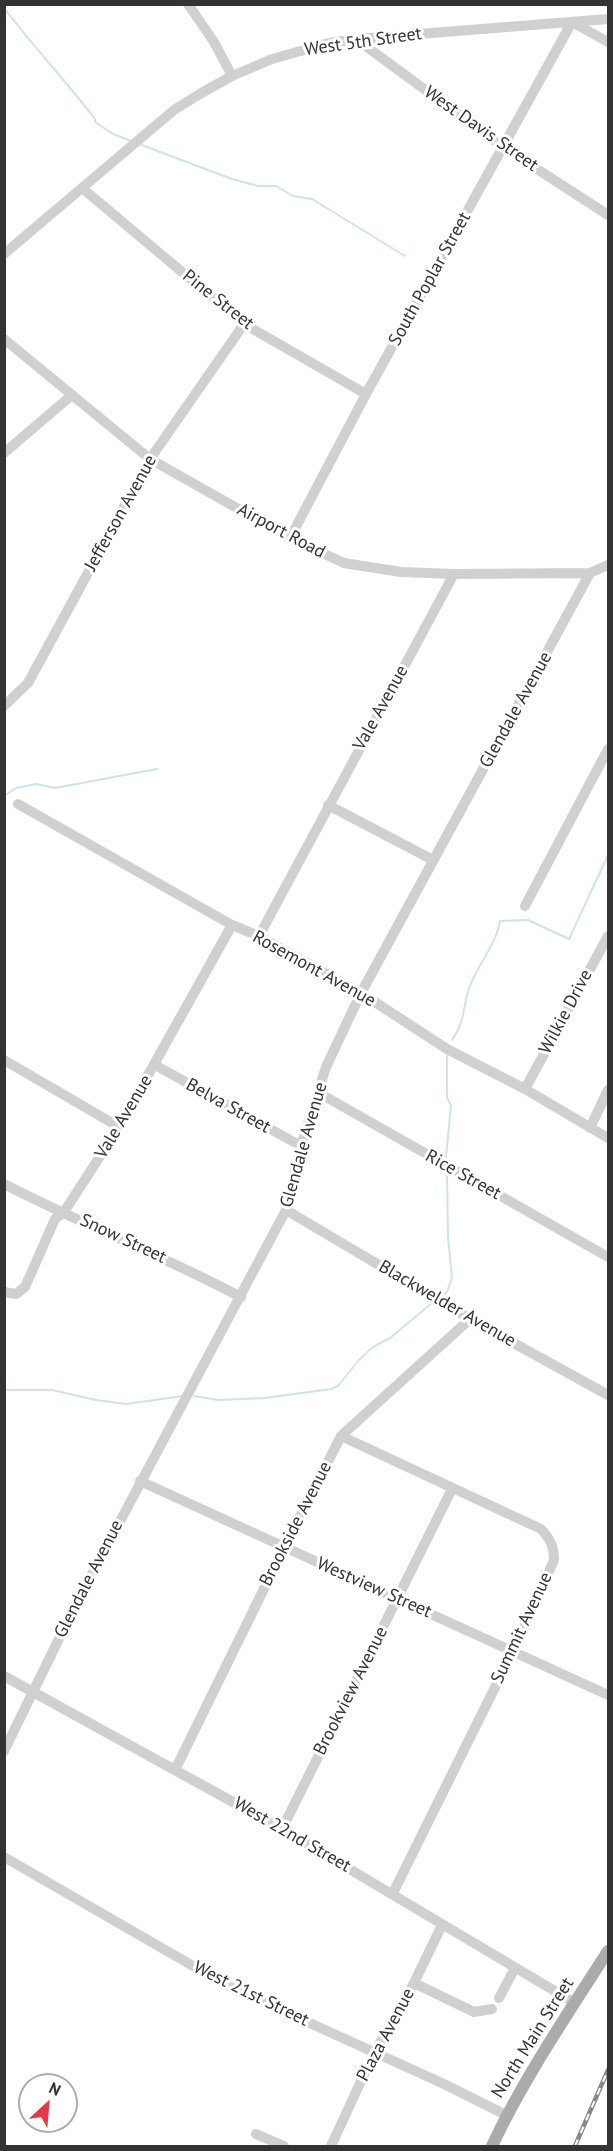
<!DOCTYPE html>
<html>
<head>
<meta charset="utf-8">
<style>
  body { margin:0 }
  #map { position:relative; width:613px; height:2151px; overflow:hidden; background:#fff; font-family:"PT Sans",sans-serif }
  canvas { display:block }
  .frame { position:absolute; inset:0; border:6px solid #333; pointer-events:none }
  .north { position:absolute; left:18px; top:2073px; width:60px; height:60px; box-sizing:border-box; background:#fff; border:2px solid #adadad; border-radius:50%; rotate:26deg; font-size:16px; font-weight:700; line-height:24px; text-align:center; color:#333 }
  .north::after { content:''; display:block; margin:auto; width:21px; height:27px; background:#e63946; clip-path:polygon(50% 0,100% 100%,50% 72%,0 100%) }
</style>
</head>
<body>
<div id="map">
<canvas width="613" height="2151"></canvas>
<div class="frame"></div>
<div class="north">N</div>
</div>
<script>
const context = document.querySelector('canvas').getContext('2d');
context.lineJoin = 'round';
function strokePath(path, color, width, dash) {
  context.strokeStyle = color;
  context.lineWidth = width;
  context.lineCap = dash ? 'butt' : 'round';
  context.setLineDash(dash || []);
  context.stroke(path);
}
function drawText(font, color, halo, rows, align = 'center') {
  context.font = font + ' "PT Sans",sans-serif';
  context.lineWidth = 6;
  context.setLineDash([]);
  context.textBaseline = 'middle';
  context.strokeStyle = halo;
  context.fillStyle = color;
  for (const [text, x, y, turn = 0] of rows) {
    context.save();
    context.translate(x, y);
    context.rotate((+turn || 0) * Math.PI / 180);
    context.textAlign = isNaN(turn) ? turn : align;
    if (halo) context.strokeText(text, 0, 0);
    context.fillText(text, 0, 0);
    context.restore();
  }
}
const stream = new Path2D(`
  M 4,8 C 33,46 66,81 95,119 L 95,122 L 113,134 L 131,141
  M 139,144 L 232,179 L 258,186 L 276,186 L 293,196 L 312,199 L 405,256
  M 4,796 L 16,788 L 36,784 L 55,788 L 157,769
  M 452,1040 C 466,1020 462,1007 470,986 C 478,964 496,945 500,921 L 528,920 L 569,939 L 608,855
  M 446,1157 L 451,1105 L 447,1098 L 447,1056
  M 443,1295 L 447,1292 L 452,1278 L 448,1237 L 447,1173
  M 4,1390 L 52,1390 L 96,1400 L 126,1404 L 183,1396
  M 194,1396 L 218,1400 L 265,1398 L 331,1389 L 338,1386 L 358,1361 L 373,1347 L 390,1338 L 432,1303`);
const minor = new Path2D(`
  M 188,4 L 214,42 L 232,76
  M 356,39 L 503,147 L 608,215
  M 82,188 L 244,324 L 366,394
  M 4,254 L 174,110 L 203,92 L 232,76 L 272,59 L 329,43 L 356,39 L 608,19
  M 4,339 L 150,459 L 290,538 L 344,563 L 401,572 L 454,574 L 590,573 L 608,565
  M 4,453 L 72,395
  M 290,538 L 366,394 L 572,22 L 608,42
  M 4,706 L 28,683 L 150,459 L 244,324
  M 18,804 L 232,925 L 259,936 L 361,993 L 447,1049 L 525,1089 L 608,1138
  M 328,805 L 433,860
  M 525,906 L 608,749
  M 259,936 L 454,574
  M 4,1060 L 119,1127
  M 155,1065 L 301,1146
  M 525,1089 L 608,936
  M 319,1093 L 608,1257
  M 590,1128 L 608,1090
  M 4,1184 C 82,1224 163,1256 241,1297
  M 286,1210 L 470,1319 L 608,1395
  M 4,1292 L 16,1294 L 25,1287 L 55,1219 L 64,1212 L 119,1127 L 232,925
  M 341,1436 L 541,1529 C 550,1539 554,1546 554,1560 L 513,1651 L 393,1893
  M 140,1481 L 608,1695
  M 4,1676 L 282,1829 L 575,2003
  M 4,1751 L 77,1602 L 286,1210 L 301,1146 L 326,1067 L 361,993 L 590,573
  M 175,1770 L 284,1548 L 341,1436 L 470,1319
  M 282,1829 L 452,1489
  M 4,1857 L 226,1985 L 444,2084 L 506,2115
  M 414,1983 L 474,2012 L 492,2009
  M 499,1998 L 515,1968
  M 256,2134 L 284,2146
  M 331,2146 L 374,2053 L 414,1983 L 442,1925`);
const major = new Path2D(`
  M 492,2146 C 524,2078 567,2015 608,1951`);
const rail = new Path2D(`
  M 575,2146 L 608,2070`);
const streetNames = [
  ["West 5th Street",363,42,-8],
  ["West Davis Street",481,129,35],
  ["South Poplar Street",430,279,-61],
  ["Pine Street",218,300,38],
  ["Jefferson Avenue",121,513,-61],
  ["Airport Road",281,531,28],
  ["Vale Avenue",381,708,-61],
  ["Glendale Avenue",516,710,-61],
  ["Rosemont Avenue",314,969,29],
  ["Wilkie Drive",566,1012,-62],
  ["Belva Street",228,1106,29],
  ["Vale Avenue",124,1117,-59],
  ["Glendale Avenue",304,1145,-74],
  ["Rice Street",463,1175,29],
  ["Snow Street",123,1239,25],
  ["Blackwelder Avenue",447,1304,30],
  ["Brookside Avenue",296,1524,-63],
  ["Glendale Avenue",89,1579,-63],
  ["Westview Street",374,1588,24],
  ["Summit Avenue",522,1628,-65],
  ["Brookview Avenue",351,1691,-63],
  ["West 22nd Street",292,1835,30],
  ["West 21st Street",251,1994,26],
  ["Plaza Avenue",386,2035,-62],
  ["North Main Street",533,2038,-58]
];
strokePath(stream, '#cfe2ee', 2);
strokePath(minor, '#d0d0d0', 10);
strokePath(major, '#ababab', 12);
strokePath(rail, '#888', 4.5);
strokePath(rail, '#fff', 2, [7]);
drawText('18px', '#333', '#fff', streetNames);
</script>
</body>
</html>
